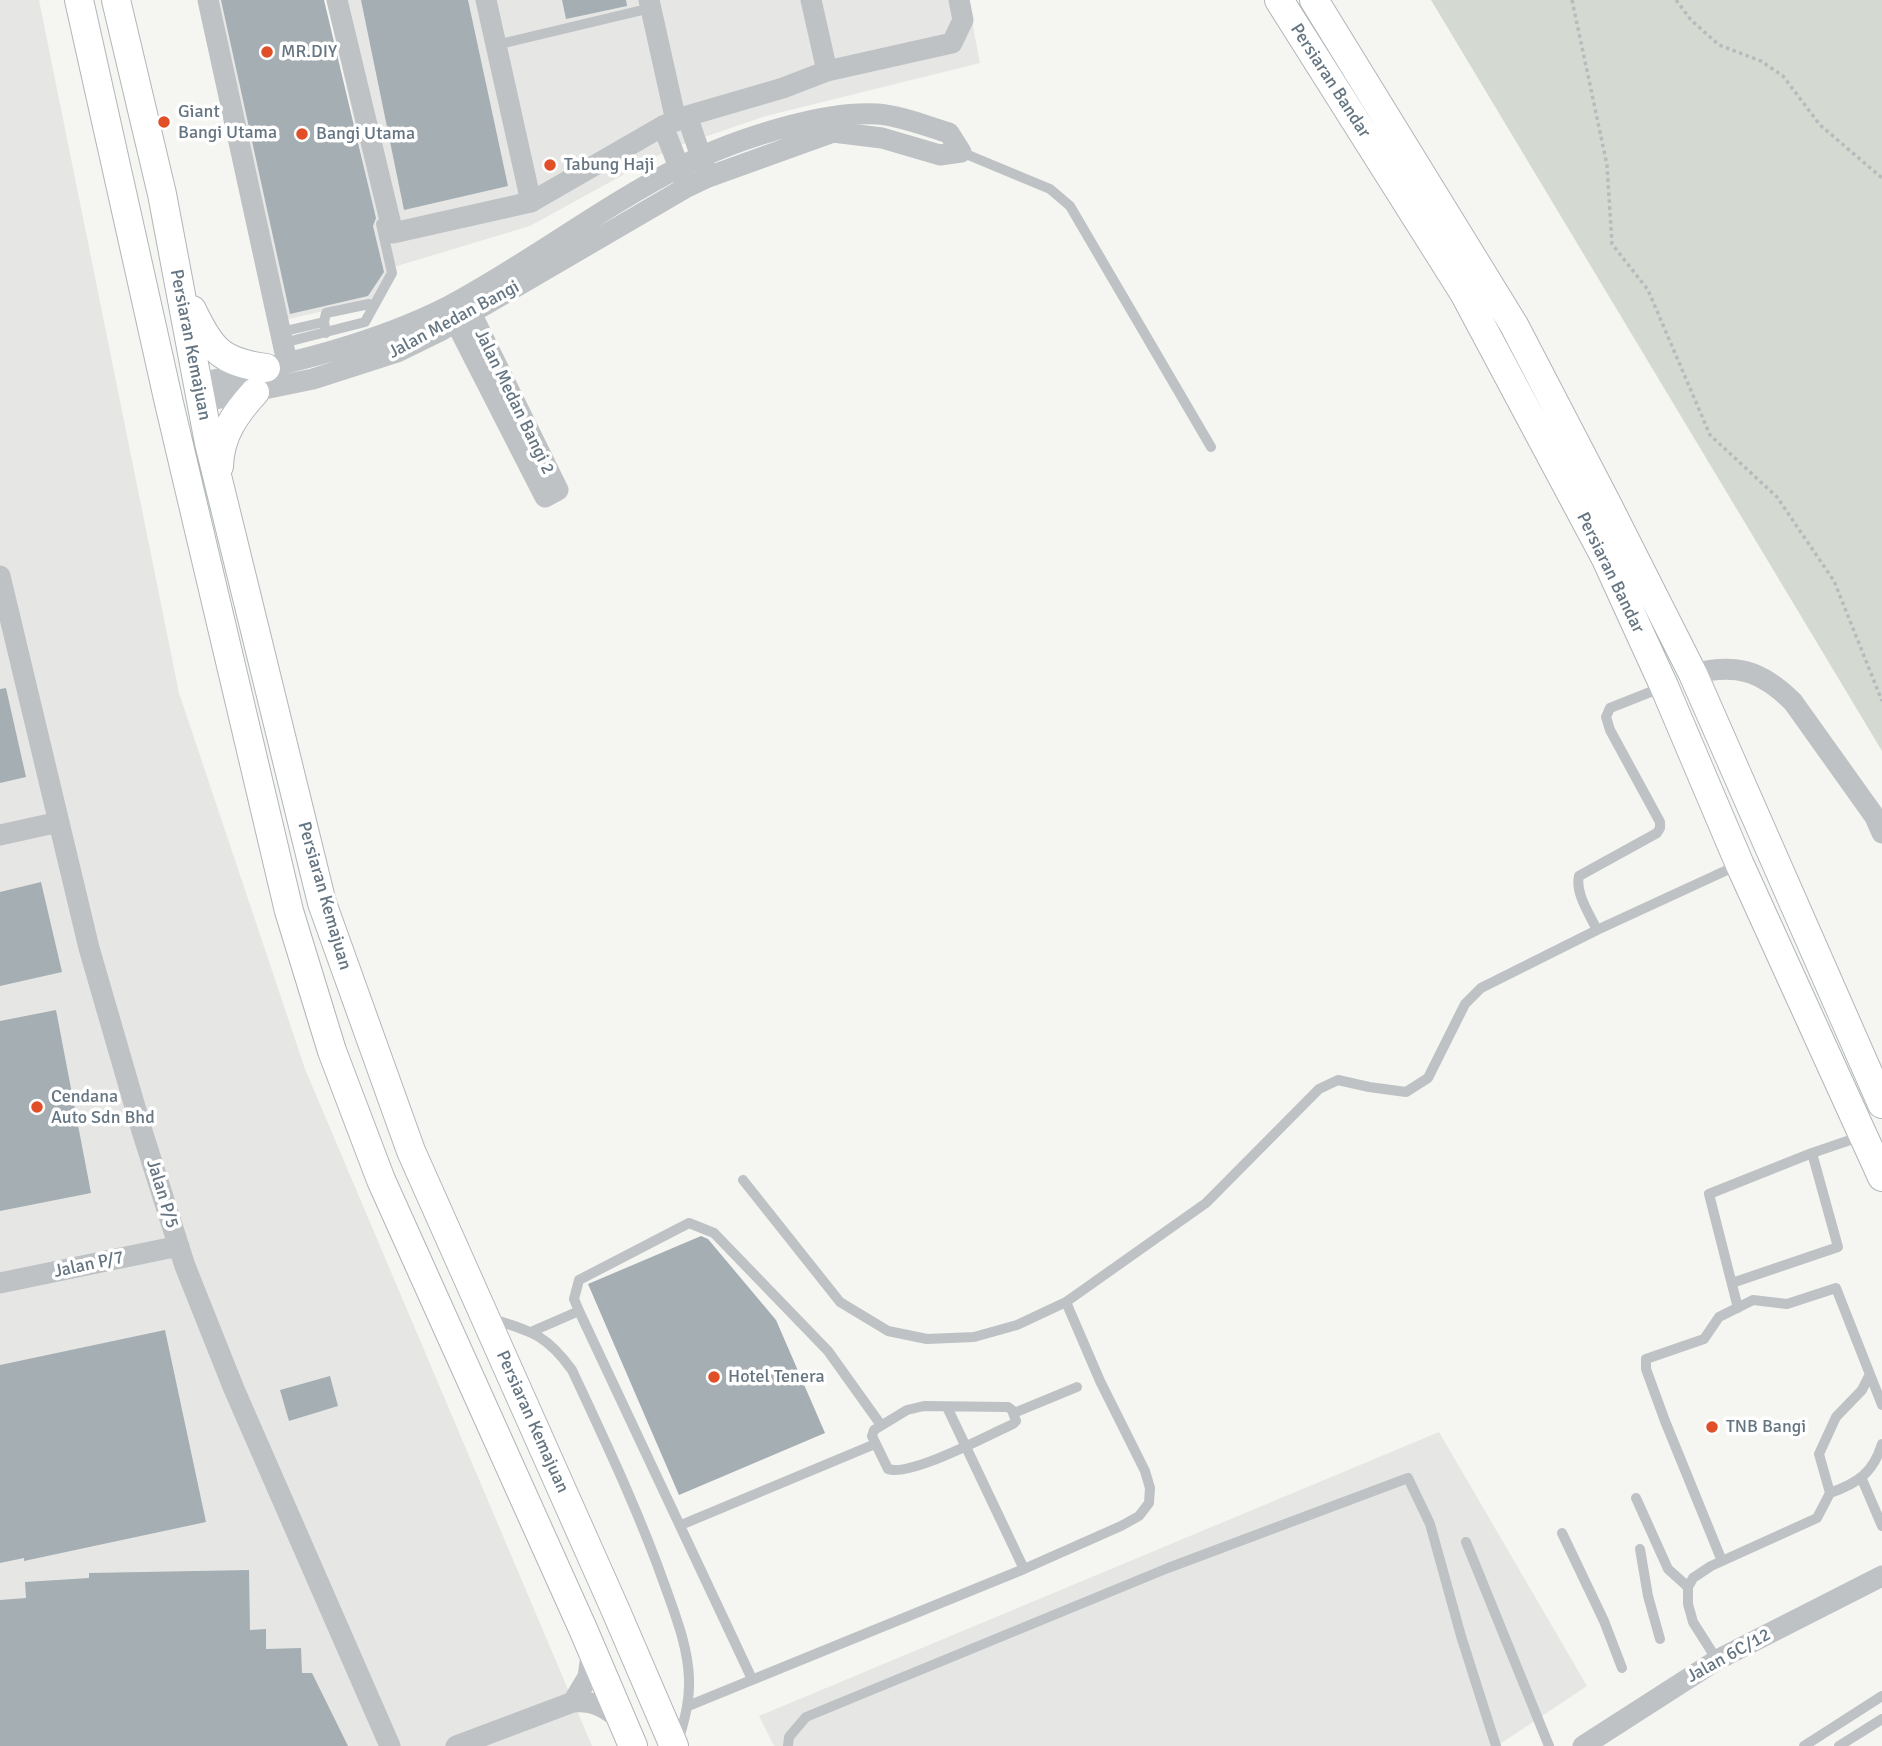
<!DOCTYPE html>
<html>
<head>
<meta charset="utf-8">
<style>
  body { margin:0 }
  canvas { display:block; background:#f5f5f1 }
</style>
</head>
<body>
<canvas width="1882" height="1746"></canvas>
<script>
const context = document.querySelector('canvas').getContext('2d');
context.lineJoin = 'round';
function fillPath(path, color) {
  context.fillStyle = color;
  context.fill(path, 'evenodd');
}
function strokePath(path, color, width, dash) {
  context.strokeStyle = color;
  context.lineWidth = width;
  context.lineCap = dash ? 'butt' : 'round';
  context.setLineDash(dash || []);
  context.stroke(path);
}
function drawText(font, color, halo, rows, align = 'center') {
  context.font = font + ' Signika,sans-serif';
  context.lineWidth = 7;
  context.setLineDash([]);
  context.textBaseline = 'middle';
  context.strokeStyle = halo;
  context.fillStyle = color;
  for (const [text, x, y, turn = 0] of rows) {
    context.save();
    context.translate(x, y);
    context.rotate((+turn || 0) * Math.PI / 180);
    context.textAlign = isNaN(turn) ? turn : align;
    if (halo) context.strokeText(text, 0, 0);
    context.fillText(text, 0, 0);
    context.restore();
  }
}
const built = new Path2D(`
  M 0,0 L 39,0 L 179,693 L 305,1069 L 592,1746 L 0,1746 Z
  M 217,0 L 323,0 L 374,211 L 327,0 L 968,0 L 980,63 L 766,116 L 672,148 L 530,226 L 387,269 L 388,274 L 372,300 L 284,320 Z
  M 1439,1432 L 1587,1686 L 1497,1746 L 774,1746 L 759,1716 Z`);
const green = new Path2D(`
  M 1431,0 L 1882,0 L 1882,751 Z`);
const building = new Path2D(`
  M 221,0 L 324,0 L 376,218 L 373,226 L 384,272 L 368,296 L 290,314 Z
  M 361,0 L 468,0 L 508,186 L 404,210 Z
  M 562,0 L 626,0 L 627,6 L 566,19 Z
  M 6,688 L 26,777 L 0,783 L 0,689 Z
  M 41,882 L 62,972 L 0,986 L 0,892 Z
  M 56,1010 L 91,1193 L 0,1211 L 0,1021 Z
  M 701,1236 L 708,1239 L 776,1320 L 825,1433 L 679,1495 L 588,1284 Z
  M 165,1330 L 206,1522 L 24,1561 L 24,1558 L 0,1563 L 0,1365 Z
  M 330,1376 L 338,1406 L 289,1421 L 280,1390 Z
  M 249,1570 L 250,1630 L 266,1629 L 266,1649 L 301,1648 L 302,1673 L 312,1673 L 348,1746 L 0,1746 L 0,1600 L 26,1598 L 25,1582 L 89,1578 L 89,1573 Z`);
const path = new Path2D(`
  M 1572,0 L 1607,165 L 1612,244 L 1648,290 L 1710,435 L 1777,497 L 1834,581 L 1882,701
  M 1676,0 L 1691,20 L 1719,45 L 1761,61 L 1783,76 L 1820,125 L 1882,178`);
const service = new Path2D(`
  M 496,45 L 651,8
  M 961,152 L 1050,189 L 1070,206 L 1211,447
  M 281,332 L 324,322
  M 326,333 L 324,322 L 326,313 L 369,304 L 373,306
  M 283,343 L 365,322 L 392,273 L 381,224
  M 1597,930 C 1589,913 1575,893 1579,876 L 1657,833 L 1660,828 L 1660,822 L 1610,730 L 1606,717 L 1610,708 L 1663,687
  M 743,1180 L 840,1302 L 888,1331 L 927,1339 L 974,1337 L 1017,1325 L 1066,1302 L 1206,1203 L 1319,1089 L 1338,1080 L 1369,1087 L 1406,1092 L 1428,1078 L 1465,1004 L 1481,988 L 1597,930 L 1738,865
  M 1732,1283 L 1838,1247 L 1812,1153
  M 1738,1308 L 1709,1194 L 1812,1153 L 1862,1136
  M 579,1311 L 574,1299 L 579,1280 L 689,1223 L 714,1233 L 828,1351 L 881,1425
  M 489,1318 C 530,1331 545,1333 572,1370 C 605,1441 639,1512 665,1586 C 676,1617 688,1647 689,1679 C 690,1702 684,1721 678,1742
  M 533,1331 L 579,1311 L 752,1679
  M 924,1406 L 1008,1407 L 1012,1410 L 1016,1421 L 1013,1424 C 989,1435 910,1477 888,1469 L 872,1436 L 874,1430 L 907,1410 Z
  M 947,1407 L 1024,1569
  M 1014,1413 L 1077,1387
  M 1861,1477 L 1882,1526
  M 1830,1493 C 1858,1483 1873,1473 1882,1444
  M 1636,1498 L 1668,1569 L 1688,1587
  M 681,1525 L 875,1444
  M 1562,1533 L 1604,1621 L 1622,1668
  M 1466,1542 L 1549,1746
  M 1640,1549 L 1648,1596 L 1660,1639
  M 1722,1561 L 1665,1421 L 1646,1369 L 1646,1359 L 1704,1339 L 1719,1317 L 1753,1300 L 1787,1304 L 1836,1288 L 1882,1405
  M 1717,1660 L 1693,1622 L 1688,1604 L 1688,1587 L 1693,1578 L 1711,1566 L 1817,1518 L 1830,1493 L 1819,1454 L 1836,1417 L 1862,1390 L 1869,1376
  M 688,1706 L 1024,1569 L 1121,1526 L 1139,1516 L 1149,1503 L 1150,1488 L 1145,1471 L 1100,1381 L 1066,1302
  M 788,1746 L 789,1737 L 806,1717 L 1168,1568 L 1408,1478 L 1430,1524 L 1461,1636 L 1496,1746
  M 1804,1746 L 1882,1696
  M 1839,1746 L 1882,1719`);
const minor = new Path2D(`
  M 208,0 L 287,362
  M 337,0 L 393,233 L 531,202 L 663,126 L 687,116 L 783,88 L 827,71 L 952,43 L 963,20 L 959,0
  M 486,0 L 531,202
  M 649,0 L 676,121
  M 811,0 L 827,71
  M 687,116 L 706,171
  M 663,126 L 684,180
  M 450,311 L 545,497 L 558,490 L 465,301
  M 196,384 C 281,365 371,346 449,306 C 528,264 600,208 680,167 C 715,149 752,136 789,126 C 818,118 848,112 878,114 C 902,116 926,126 949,133 L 961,152 L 940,155 L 882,138 L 833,132 L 708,177 L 687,187 L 442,330 L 397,352 L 313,379 L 201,402
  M 0,576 L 89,948 L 142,1131 L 185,1266 L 234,1389 L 390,1746
  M 1693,674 C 1735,663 1761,670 1793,702 L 1875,817 L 1882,833
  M 0,835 L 59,822
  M 0,1283 L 179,1246
  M 573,1702 L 588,1677 L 592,1649
  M 456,1746 L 573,1702 C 594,1700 606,1708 622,1721
  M 1583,1746 L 1717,1660 L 1882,1576`);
const secondary = new Path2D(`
  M 79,0 L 169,403 L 289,911 L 332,1051 L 381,1180 L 583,1629 L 633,1746
  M 116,0 L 162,194 L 209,443 L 322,903 L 411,1151 L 615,1609 L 674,1746
  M 1279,0 L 1464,293 L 1606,559 L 1664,686 L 1740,865 L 1882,1177
  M 1314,0 L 1514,325 L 1606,502 L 1693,674 L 1882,1104
  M 192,310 C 211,350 221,362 266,368
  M 219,466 C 220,435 235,414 255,392`);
const markers = [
  [267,52,7,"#e04f27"],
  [164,122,7,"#e04f27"],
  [302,134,7,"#e04f27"],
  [550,165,7,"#e04f27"],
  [37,1107,7,"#e04f27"],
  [714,1377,7,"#e04f27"],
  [1712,1427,7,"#e04f27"]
];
const poiNames = [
  ["MR.DIY",281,52],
  ["Giant",178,112],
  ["Bangi Utama",178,133],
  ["Bangi Utama",316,134],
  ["Tabung Haji",564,165],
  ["Cendana",51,1097],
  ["Auto Sdn Bhd",51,1118],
  ["Hotel Tenera",728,1377],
  ["TNB Bangi",1726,1427]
];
const streetNames = [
  ["Persiaran Bandar",1330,81,57],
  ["Jalan Medan Bangi",454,320,-28],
  ["Persiaran Kemajuan",190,345,79],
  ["Jalan Medan Bangi 2",514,402,64],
  ["Persiaran Bandar",1610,573,64],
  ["Persiaran Kemajuan",324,896,74],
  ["Jalan P/5",162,1194,73],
  ["Jalan P/7",89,1265,-12],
  ["Persiaran Kemajuan",532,1422,66],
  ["Jalan 6C/12",1729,1656,-29]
];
fillPath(built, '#e6e7e5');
fillPath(green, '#d4dad1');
fillPath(building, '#a5aeb3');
strokePath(secondary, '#b0b6ba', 30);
strokePath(path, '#b8bbbd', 3.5, [3.5, 3.5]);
strokePath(service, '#bec2c5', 10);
strokePath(minor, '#bec2c5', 21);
strokePath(secondary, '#fff', 28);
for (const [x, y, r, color] of markers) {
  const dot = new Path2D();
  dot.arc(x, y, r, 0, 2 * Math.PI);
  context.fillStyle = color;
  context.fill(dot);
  strokePath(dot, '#fff', 2.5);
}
drawText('18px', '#657582', '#fff', poiNames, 'left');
drawText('18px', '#657582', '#fff', streetNames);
</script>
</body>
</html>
